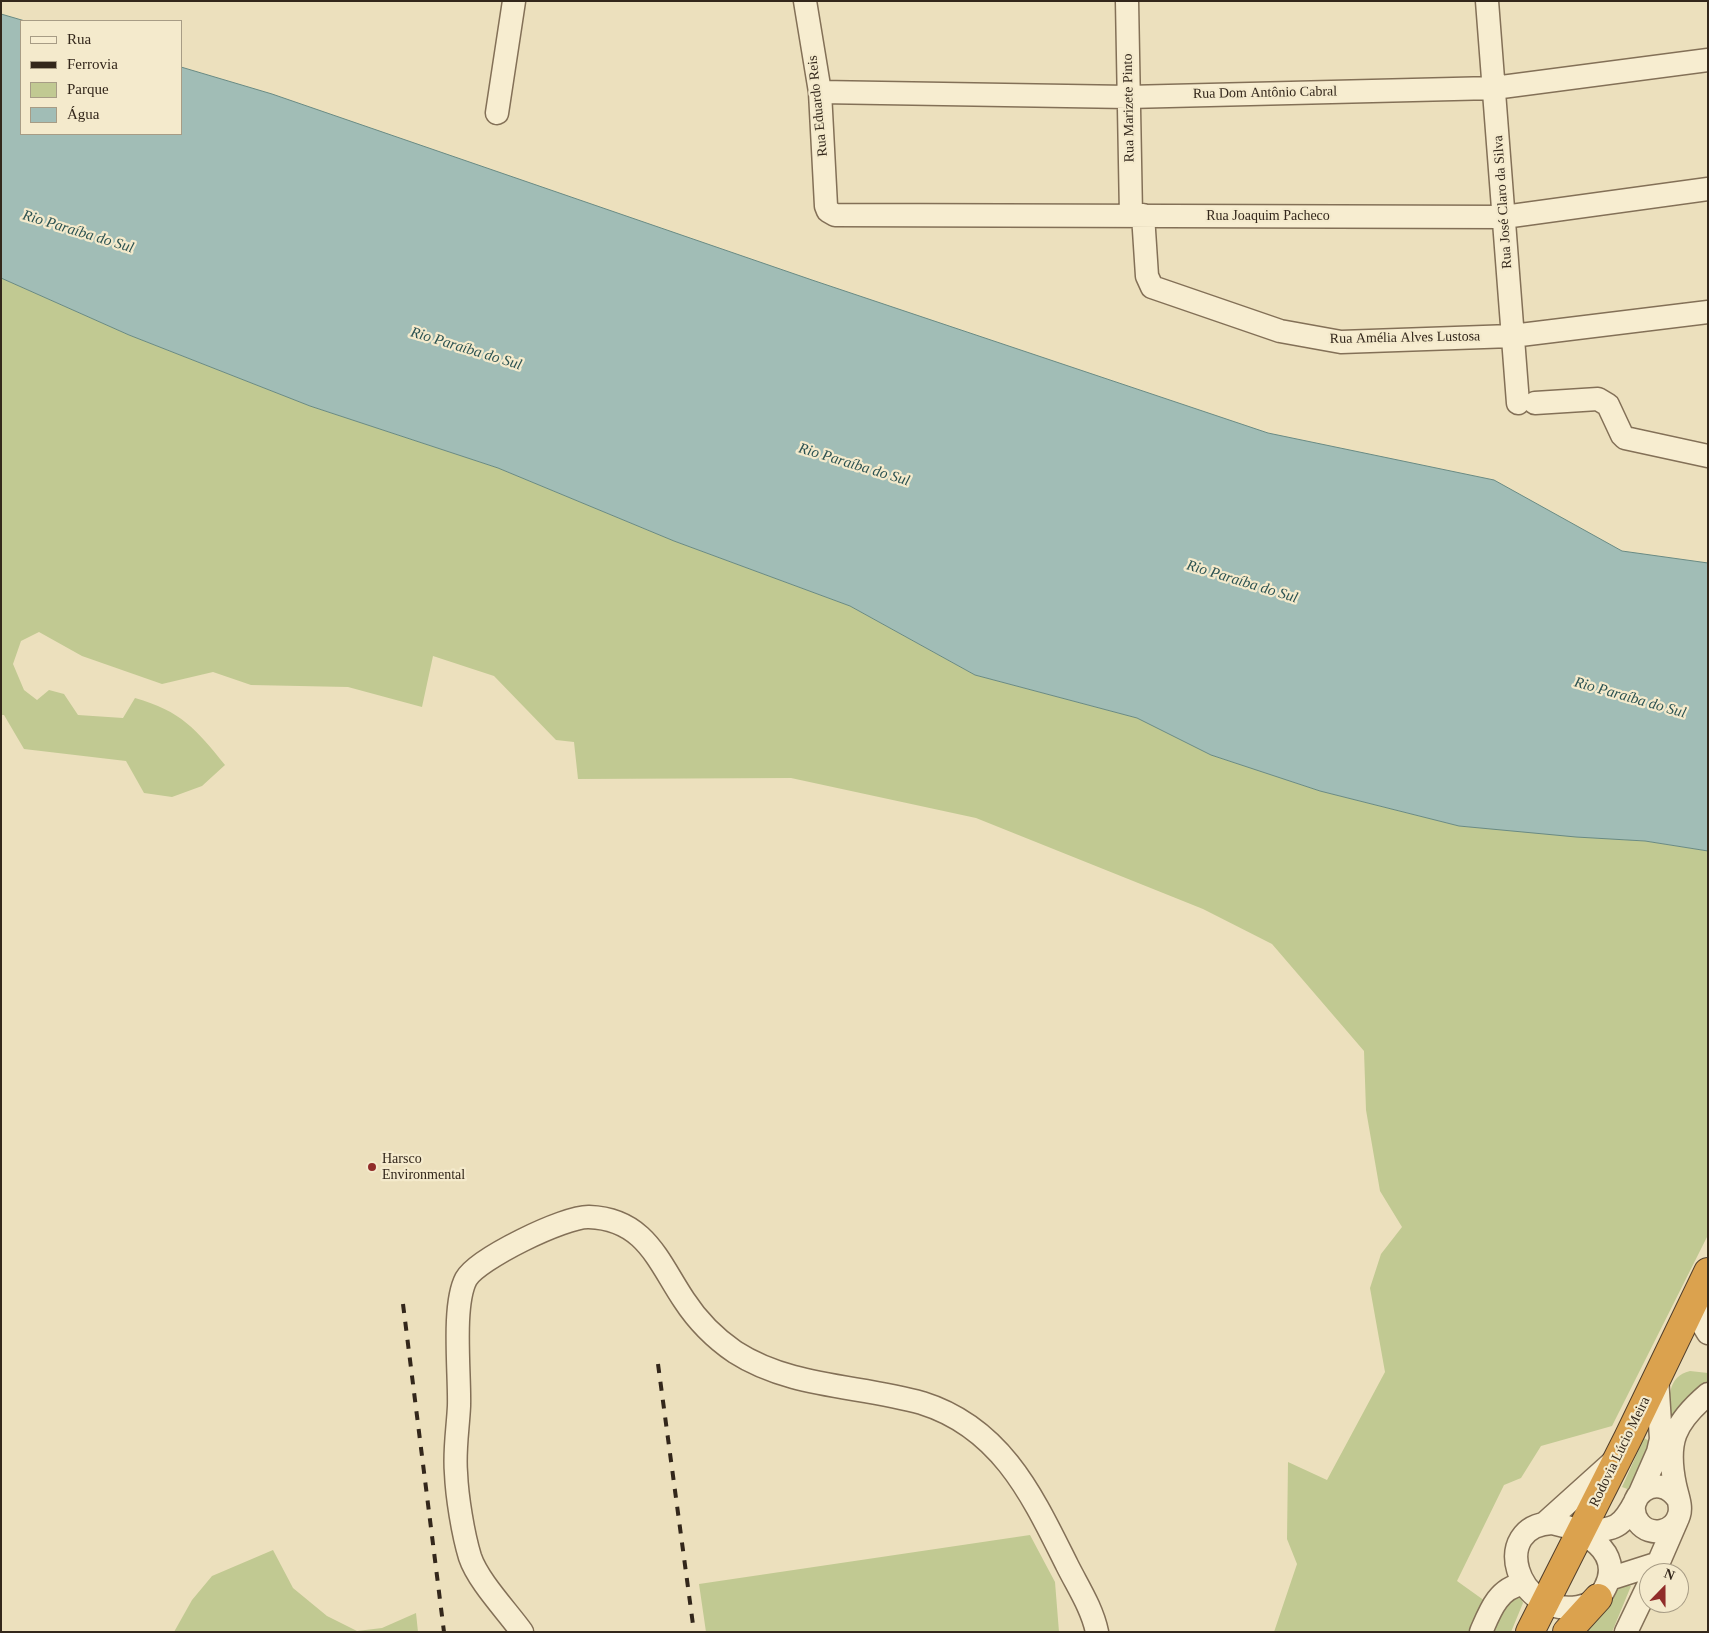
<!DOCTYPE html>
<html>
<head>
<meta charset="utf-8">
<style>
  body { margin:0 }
  #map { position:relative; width:1709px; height:1633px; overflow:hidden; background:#ece0bd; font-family:Georgia,serif }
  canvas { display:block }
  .frame { position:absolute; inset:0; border:2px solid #33271b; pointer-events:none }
  .legend { position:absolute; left:20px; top:20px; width:162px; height:115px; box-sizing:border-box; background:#f4eacc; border:1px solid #a79c85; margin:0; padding:6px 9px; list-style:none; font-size:15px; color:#33271b }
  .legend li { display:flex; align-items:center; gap:10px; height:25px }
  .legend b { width:25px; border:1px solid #a79c85 }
  .north { position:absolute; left:1639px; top:1563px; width:50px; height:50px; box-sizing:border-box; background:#f4eacc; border:1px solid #a79c85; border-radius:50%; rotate:22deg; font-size:14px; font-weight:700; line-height:20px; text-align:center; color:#33271b }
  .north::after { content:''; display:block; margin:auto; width:18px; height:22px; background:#902c29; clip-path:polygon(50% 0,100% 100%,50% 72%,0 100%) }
</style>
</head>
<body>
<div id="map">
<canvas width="1709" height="1633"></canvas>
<div class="frame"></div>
<ul class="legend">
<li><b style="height:6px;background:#f7edd0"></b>Rua</li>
<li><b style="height:6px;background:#33271b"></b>Ferrovia</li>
<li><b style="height:14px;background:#c1c992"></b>Parque</li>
<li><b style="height:14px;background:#a1bdb6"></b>Água</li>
</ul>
<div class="north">N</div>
</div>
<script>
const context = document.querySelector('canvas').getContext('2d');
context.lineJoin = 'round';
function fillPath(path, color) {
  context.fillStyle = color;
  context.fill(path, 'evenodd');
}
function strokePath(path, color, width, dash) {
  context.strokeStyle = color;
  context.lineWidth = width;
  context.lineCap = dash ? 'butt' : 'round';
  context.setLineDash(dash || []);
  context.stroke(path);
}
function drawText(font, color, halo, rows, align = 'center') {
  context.font = font + ' Georgia,serif';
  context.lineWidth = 4.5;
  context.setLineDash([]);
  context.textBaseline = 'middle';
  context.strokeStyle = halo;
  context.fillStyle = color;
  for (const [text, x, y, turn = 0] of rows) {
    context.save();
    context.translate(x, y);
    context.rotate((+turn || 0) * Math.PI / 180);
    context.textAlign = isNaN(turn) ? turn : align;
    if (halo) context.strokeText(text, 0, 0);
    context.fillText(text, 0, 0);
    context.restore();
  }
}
const green = new Path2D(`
  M 1,278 L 129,335 L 310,406 L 498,468 L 674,541 L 850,606 L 975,675 L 1137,718 L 1211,755 L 1320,791 L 1459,826 L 1645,841 L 1708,851 L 1708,1235 L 1612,1426 L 1541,1446 L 1521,1478 L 1504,1485 L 1457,1581 L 1485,1601 L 1470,1632 L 1274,1632 L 1297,1564 L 1287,1539 L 1288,1462 L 1327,1480 L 1385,1372 L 1370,1288 L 1381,1254 L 1402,1227 L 1380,1191 L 1366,1110 L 1364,1051 L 1272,944 L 1203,909 L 976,818 L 791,778 L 578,779 L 574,742 L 556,740 L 494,676 L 433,656 L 422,707 L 348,687 L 251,685 L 213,672 L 162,684 L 82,656 L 39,632 L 21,641 L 13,664 L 24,690 L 37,700 L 49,690 L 64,694 L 78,715 L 123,718 L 135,698 C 181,711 196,729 225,765 L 202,786 L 172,797 L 144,793 L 126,761 L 24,749 L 4,715 L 1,715 Z
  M 1690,1371 L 1708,1373 L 1708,1384 L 1671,1420 C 1668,1400 1667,1376 1690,1371 Z
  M 1644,1438 L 1651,1442 L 1630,1490 L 1622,1487 Z
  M 1030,1535 L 1055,1582 L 1059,1632 L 706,1632 L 699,1584 Z
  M 273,1550 L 293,1588 L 327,1616 L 357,1631 L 382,1628 L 416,1613 L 418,1632 L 174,1632 L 192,1600 L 212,1576 Z
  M 1620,1581 L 1631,1586 L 1612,1632 L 1583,1632 Z
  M 1520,1595 L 1523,1603 L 1511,1632 L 1493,1632 L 1505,1606 Z`);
const water = new Path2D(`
  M 1,14 L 25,21 L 21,21 L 21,134 L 181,134 L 181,67 L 272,94 L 812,280 L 1268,433 L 1494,480 L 1622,551 L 1708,563 L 1708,851 L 1645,841 L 1576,837 L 1459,826 L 1320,791 L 1211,755 L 1137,718 L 975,675 L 850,606 L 674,541 L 498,468 L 310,406 L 129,335 L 1,278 Z`);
const minor = new Path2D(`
  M 805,1 L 820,92 L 826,206 L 828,211 L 835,215 L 1504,217 L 1708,189
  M 1127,1 L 1131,215
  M 1487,1 L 1518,403
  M 820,92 L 1128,97 L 1494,88 L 1708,60
  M 497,113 L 514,1
  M 1143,215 L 1147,276 L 1152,287 L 1280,331 L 1341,342 L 1512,336 L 1708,312
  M 1535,403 L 1598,399 L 1608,405 L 1622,435 L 1625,438 L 1708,456
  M 1694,1297 L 1700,1320 L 1708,1333
  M 1640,1493 L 1658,1452 L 1661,1439 L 1657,1377
  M 1678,1499 C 1658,1469 1620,1498 1639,1523 C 1650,1537 1674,1533 1679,1515 C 1682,1506 1677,1495 1675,1485 C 1666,1442 1674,1423 1708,1394
  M 1552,1523 C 1582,1529 1625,1551 1605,1588 C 1600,1599 1590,1605 1578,1607 C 1515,1617 1490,1526 1552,1523 Z
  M 1544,1524 L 1614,1461
  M 1580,1532 C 1614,1529 1620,1531 1636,1500
  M 1654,1573 L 1677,1520
  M 1609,1579 L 1659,1563
  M 522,1632 C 507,1611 478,1581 470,1557 C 463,1534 457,1497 456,1473 C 454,1451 458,1428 459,1406 C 460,1374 452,1306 466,1279 C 477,1259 565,1216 589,1217 C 645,1219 658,1261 684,1300 C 697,1320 716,1339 735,1352 C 791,1388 859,1385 922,1403 C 1002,1428 1033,1497 1067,1565 C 1078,1587 1092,1608 1097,1632
  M 1481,1632 C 1490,1611 1498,1588 1523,1584
  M 1626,1632 L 1649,1584`);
const highway = new Path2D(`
  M 1530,1632 L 1628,1438 L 1708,1272
  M 1567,1632 L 1598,1598`);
const rail = new Path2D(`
  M 403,1304 L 444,1632
  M 658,1364 L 694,1632`);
const markers = [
  [372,1167,5,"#902c29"]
];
const streetNames = [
  ["Rua Dom Antônio Cabral",1265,93,-1],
  ["Rua Eduardo Reis",818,106,-96],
  ["Rua Marizete Pinto",1129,108,-91],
  ["Rua José Claro da Silva",1503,202,-94],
  ["Rua Joaquim Pacheco",1268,216],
  ["Rua Amélia Alves Lustosa",1405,338,-1],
  ["Rodovia Lúcio Meira",1620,1452,-64]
];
const poiNames = [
  ["Harsco",382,1159],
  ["Environmental",382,1175]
];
const waterNames = [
  ["Rio Paraíba do Sul",78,232,17],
  ["Rio Paraíba do Sul",466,349,17],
  ["Rio Paraíba do Sul",854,465,17],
  ["Rio Paraíba do Sul",1242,582,17],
  ["Rio Paraíba do Sul",1630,698,16]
];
fillPath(green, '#c1c992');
fillPath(water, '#a1bdb6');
strokePath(water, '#698a83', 1);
strokePath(minor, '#837057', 25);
strokePath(highway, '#513e2b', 30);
strokePath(minor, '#f7edd0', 22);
strokePath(highway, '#dba24e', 28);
strokePath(rail, '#33271b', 4, [9, 9]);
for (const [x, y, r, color] of markers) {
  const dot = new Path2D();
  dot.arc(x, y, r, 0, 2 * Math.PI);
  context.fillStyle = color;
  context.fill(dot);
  strokePath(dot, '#f4eacc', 2);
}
drawText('14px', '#33271b', '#f4eacc', streetNames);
drawText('14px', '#33271b', '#f4eacc', poiNames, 'left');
drawText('italic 15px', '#2b5251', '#f4eacc', waterNames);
</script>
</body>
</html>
